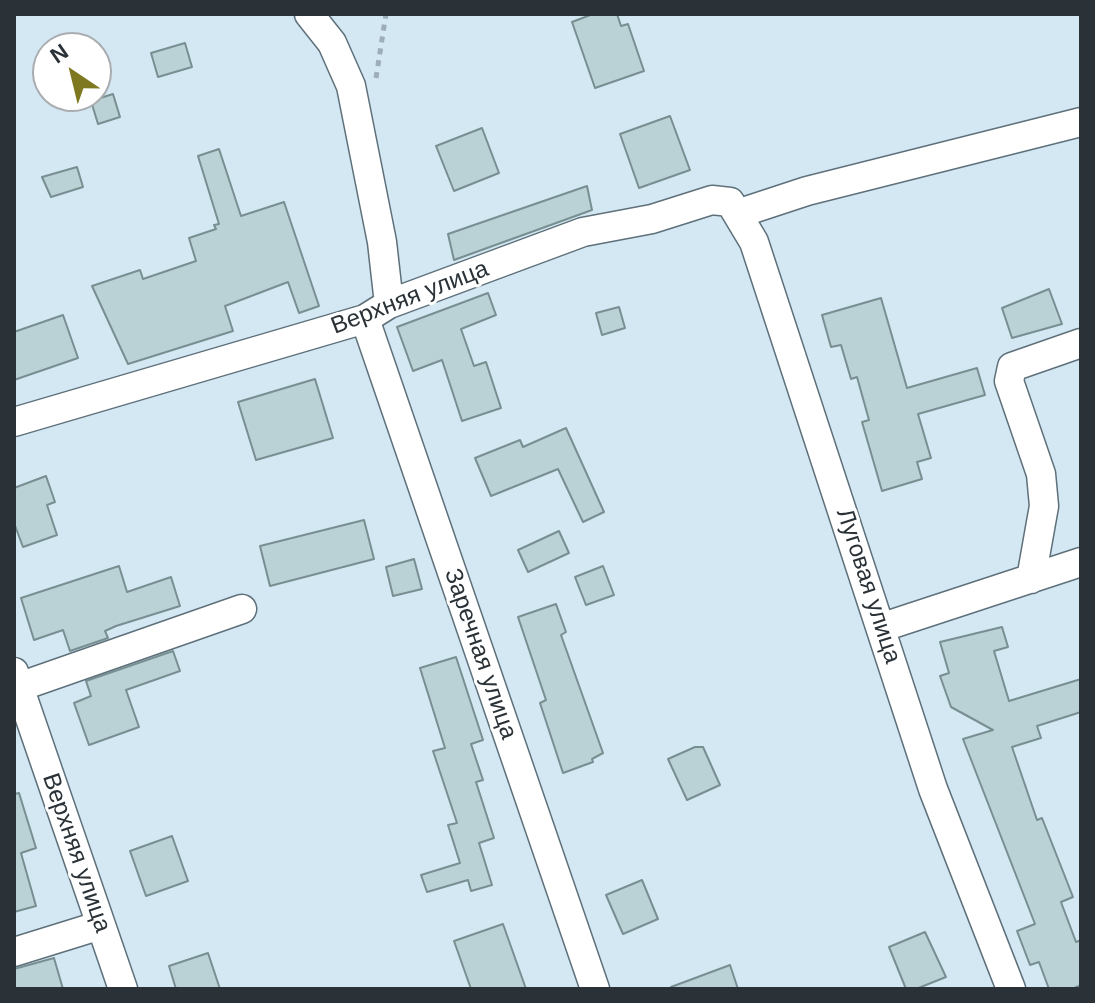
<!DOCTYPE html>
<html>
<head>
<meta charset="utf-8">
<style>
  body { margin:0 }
  #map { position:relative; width:1095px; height:1003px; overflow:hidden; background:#d4e8f4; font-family:Arial,sans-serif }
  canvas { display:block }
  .frame { position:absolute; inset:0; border:16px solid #2a3237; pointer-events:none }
  .north { position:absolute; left:32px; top:32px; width:80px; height:80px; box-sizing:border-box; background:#fff; border:2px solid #aaadaf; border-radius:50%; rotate:325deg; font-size:22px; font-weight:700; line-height:32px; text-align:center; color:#2a3237 }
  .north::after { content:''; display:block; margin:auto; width:28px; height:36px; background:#7e7920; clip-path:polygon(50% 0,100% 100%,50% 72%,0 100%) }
</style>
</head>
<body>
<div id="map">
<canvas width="1095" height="1003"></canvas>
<div class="frame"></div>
<div class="north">N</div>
</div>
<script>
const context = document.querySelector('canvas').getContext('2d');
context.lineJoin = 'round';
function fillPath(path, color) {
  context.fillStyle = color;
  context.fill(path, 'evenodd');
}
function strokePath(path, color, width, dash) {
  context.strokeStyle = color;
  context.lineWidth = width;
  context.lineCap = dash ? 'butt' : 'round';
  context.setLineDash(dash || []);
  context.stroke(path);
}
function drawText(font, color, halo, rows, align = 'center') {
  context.font = font + ' Arial,sans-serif';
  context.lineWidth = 6;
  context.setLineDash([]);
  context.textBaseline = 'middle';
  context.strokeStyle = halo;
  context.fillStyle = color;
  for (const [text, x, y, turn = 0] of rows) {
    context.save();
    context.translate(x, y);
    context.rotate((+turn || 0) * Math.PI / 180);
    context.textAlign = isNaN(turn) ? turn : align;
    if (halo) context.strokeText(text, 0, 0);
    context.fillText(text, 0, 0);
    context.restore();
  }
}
const building = new Path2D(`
  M 593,14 L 617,14 L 621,26 L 628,24 L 644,71 L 595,88 L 572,22 Z
  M 185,43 L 192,67 L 158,77 L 151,53 Z
  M 113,94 L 120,117 L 98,124 L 91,101 Z
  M 670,116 L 690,170 L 639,188 L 620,134 Z
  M 482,128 L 499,173 L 454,191 L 436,146 Z
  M 219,149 L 241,216 L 284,202 L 319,306 L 299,313 L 288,282 L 225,306 L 233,331 L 128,364 L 92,286 L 140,270 L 143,279 L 196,261 L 189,238 L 216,229 L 214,225 L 219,224 L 198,156 Z
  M 77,167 L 83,187 L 51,197 L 42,177 Z
  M 587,186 L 592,210 L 454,260 L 448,234 Z
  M 1049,289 L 1062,324 L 1012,338 L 1002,308 Z
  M 488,293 L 496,315 L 461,329 L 474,366 L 486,362 L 501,408 L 462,421 L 442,360 L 413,371 L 397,327 Z
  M 881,298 L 907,388 L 977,368 L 985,395 L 918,414 L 931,458 L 917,462 L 922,479 L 882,491 L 862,422 L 869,420 L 857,377 L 851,379 L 841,345 L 831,347 L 822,315 Z
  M 619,307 L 625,328 L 602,335 L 596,313 Z
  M 63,315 L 78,358 L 14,380 L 14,332 Z
  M 315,379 L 333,438 L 256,460 L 238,402 Z
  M 566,428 L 604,512 L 583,522 L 558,469 L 491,496 L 475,458 L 520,440 L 523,447 Z
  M 46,476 L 55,502 L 47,505 L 57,535 L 23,547 L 14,523 L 14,488 Z
  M 364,520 L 374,559 L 270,586 L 260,546 Z
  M 559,531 L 569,553 L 528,572 L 518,550 Z
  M 414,559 L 422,589 L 393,596 L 386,567 Z
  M 119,566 L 127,592 L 171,577 L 180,606 L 116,626 L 105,631 L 108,638 L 70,651 L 63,630 L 34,640 L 21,598 Z
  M 603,566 L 614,595 L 586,605 L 575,577 Z
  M 556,604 L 566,632 L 561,635 L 603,753 L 592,759 L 593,762 L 563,773 L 540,703 L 546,700 L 518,617 Z
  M 1002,627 L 1008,647 L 994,651 L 1009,701 L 1081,679 L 1081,712 L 1037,726 L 1041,738 L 1012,747 L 1037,820 L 1042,818 L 1073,897 L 1061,902 L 1076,942 L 1081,940 L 1081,985 L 1072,989 L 1049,989 L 1039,962 L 1030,965 L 1017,931 L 1035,924 L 963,739 L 993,730 L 951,707 L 940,676 L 949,673 L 940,642 Z
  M 173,651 L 180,671 L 126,690 L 139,727 L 89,745 L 74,703 L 91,696 L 86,681 Z
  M 456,657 L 483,740 L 471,744 L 483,780 L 476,782 L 494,838 L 479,843 L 492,885 L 471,891 L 468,880 L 427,892 L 421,875 L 460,863 L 448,825 L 457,823 L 433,751 L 445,748 L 420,668 Z
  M 695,747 L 703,747 L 720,785 L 687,800 L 668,759 Z
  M 19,793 L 36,848 L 21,853 L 36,906 L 14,912 L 14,794 Z
  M 172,836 L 188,881 L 146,896 L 130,851 Z
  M 642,880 L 658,919 L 623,934 L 606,895 Z
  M 503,924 L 526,989 L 471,989 L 454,941 Z
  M 925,932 L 946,977 L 916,989 L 906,989 L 889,947 Z
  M 208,953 L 220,989 L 176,989 L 169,966 Z
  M 54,958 L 63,989 L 14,989 L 14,969 Z
  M 730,965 L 738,989 L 671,989 L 671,987 Z`);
const path = new Path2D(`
  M 376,78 L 386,14`);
const minor = new Path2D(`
  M 309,14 L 332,43 L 351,86 L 382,242 L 389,304
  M 740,213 L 807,191 L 1081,122
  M 365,319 L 595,989
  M 14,422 L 365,319 L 389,304 L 583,232 L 652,219 L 712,200 L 730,202 L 754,242 L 933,789 L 1011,989
  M 1031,579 L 1044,506 L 1041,474 L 1009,381 L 1012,367 L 1081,343
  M 883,627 L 1081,562
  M 14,672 L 123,989
  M 19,687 L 242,609
  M 14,952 L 101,925`);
const streetNames = [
  ["Верхняя улица",410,298,-21],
  ["Луговая улица",868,586,72],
  ["Заречная улица",480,654,71],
  ["Верхняя улица",76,853,71]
];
fillPath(building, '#bad2d5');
strokePath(building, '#788f92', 2);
strokePath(minor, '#5e707a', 31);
strokePath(path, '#9eaeb8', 5, [6, 6]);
strokePath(minor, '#fff', 28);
drawText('24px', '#2a3237', '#fff', streetNames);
</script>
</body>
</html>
